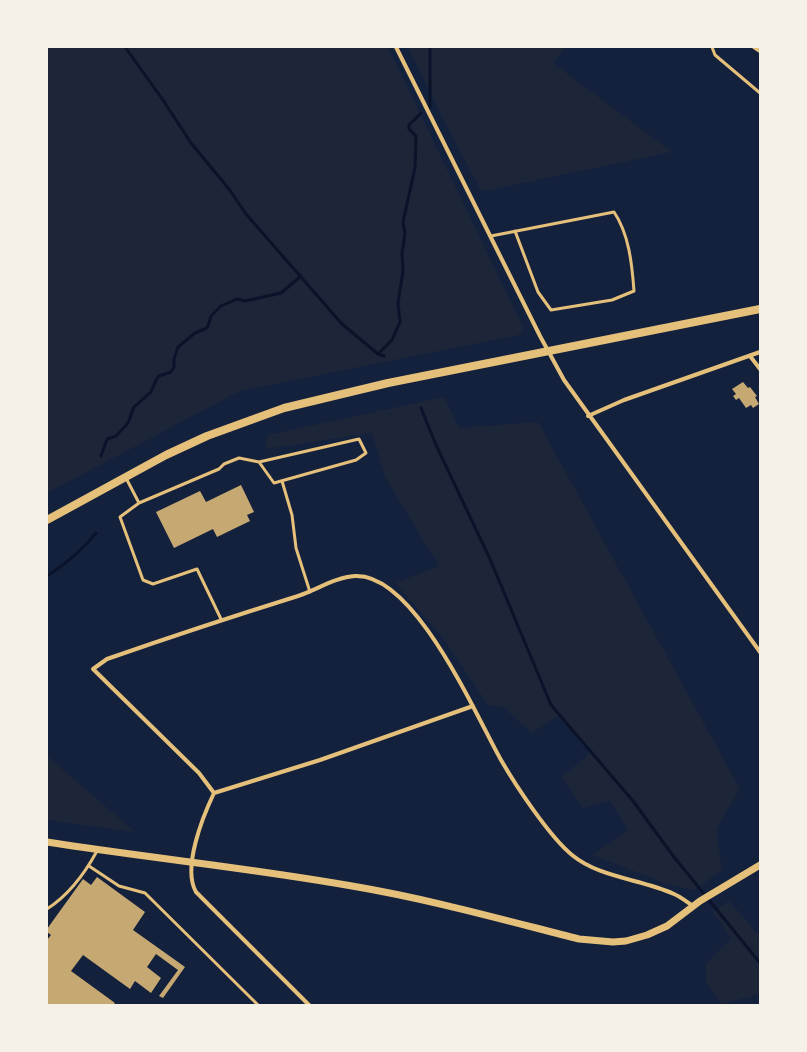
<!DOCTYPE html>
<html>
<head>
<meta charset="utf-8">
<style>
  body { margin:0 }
  #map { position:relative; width:807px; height:1052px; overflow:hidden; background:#14213d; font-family:Poppins,sans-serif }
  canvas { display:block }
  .frame { position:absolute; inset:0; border:48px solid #f6f1e7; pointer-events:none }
</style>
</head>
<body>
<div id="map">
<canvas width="807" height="1052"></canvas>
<div class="frame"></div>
</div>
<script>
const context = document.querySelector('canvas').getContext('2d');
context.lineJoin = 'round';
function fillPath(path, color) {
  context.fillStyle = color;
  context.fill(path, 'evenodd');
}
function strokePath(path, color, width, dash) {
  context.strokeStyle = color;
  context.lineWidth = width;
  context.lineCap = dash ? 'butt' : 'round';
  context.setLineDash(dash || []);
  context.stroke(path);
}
const green = new Path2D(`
  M 47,47 L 388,47 L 522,325 L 522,330 L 519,335 L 240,391 L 47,493 Z
  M 408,47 L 565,47 L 553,63 L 672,152 L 489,190 L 480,189 L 444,121 Z
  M 444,397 L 459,428 L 538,422 L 740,789 L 716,829 L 722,870 L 694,890 L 667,884 L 592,855 L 628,830 L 610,801 L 583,808 L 562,777 L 590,753 L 558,716 L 532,733 L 503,707 L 488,705 L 443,638 L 395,583 L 439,566 L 385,477 L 372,433 L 265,449 L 268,435 Z
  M 47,756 L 135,832 L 47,820 Z
  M 729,901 L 758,934 L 760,933 L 760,994 L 722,1004 L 706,983 L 706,964 L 731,938 L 713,912 Z`);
const stream = new Path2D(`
  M 125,47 L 163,100 L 191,143 L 229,189 L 246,214 L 342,324 L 378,354 L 384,356
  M 430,107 L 430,47
  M 378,354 L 392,340 L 400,322 L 398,303 L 403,271 L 402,253 L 405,234 L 403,222 L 415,168 L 416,136 L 409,129 L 409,125 L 421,113
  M 421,408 L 436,445 L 490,559 L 551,705 L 633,801 L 674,857 L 760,963
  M 101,456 L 107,439 L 116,436 L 128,423 L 134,407 L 151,392 L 156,380 L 159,376 L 171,372 L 174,367 L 174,359 L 178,347 L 195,333 L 205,329 L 208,326 L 211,316 L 221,306 L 237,299 L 245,301 L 281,293 L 301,276
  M 47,576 C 66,564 82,550 96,533`);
const building = new Path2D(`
  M 743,382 L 748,388 L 750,387 L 757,396 L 755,397 L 759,404 L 753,408 L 751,405 L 746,408 L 739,398 L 736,400 L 733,396 L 736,394 L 732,389 Z
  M 241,485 L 254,512 L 247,515 L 250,521 L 217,537 L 213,529 L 174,548 L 156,512 L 200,491 L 206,502 Z
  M 97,877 L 145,912 L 133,930 L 185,967 L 163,998 L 159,996 L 178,970 L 156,954 L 147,967 L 161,978 L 151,993 L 135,981 L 130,989 L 83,955 L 71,971 L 115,1003 L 113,1005 L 47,1005 L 47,940 L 51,935 L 47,932 L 47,929 L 83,879 L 91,885 Z`);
const service = new Path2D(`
  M 712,47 L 715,55 L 760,93
  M 491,236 L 614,212 C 629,234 632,264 634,291 L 612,300 L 551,310 L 538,292 L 515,231
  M 126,478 L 139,503
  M 282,481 L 292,515 L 296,548 L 310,592
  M 221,619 L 197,569 L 153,584 L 143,580 L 120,517 L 139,503 L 219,469 L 224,464 L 239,458 L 259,462 L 359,439 L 366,453 L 356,460 L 274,483 L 259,462
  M 89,866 L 119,886 L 145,893 L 258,1005
  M 47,909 C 69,895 85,873 97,851`);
const minor = new Path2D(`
  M 396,47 L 540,336 L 564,380 L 760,652
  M 754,47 L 760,51
  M 750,356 L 760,369
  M 588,416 L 624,400 L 760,352
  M 214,793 L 320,760 L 473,706
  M 309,1005 L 196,892 C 182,868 203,816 214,793 L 199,773 L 93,669 L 107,659 C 170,637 234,616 298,596 C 316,590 336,577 355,576 C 415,573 476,716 501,760 C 516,786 549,836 572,855 C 600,878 641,879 674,894 C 681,897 687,902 693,906`);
const tertiary = new Path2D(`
  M 47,842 C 149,858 251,868 352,886 C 429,899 504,920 579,939 L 613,942 L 626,941 L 647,935 L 667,926 L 700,901 L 760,865`);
const secondary = new Path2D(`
  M 47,520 L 166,455 L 207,436 L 284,408 L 388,383 L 760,309`);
fillPath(green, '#1d2539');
strokePath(stream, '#0b132b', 3);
fillPath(building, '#c6a872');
strokePath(service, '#e5c07b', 3);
strokePath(minor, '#e5c07b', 4);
strokePath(tertiary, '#e5c07b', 7);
strokePath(secondary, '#e5c07b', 8);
</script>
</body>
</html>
